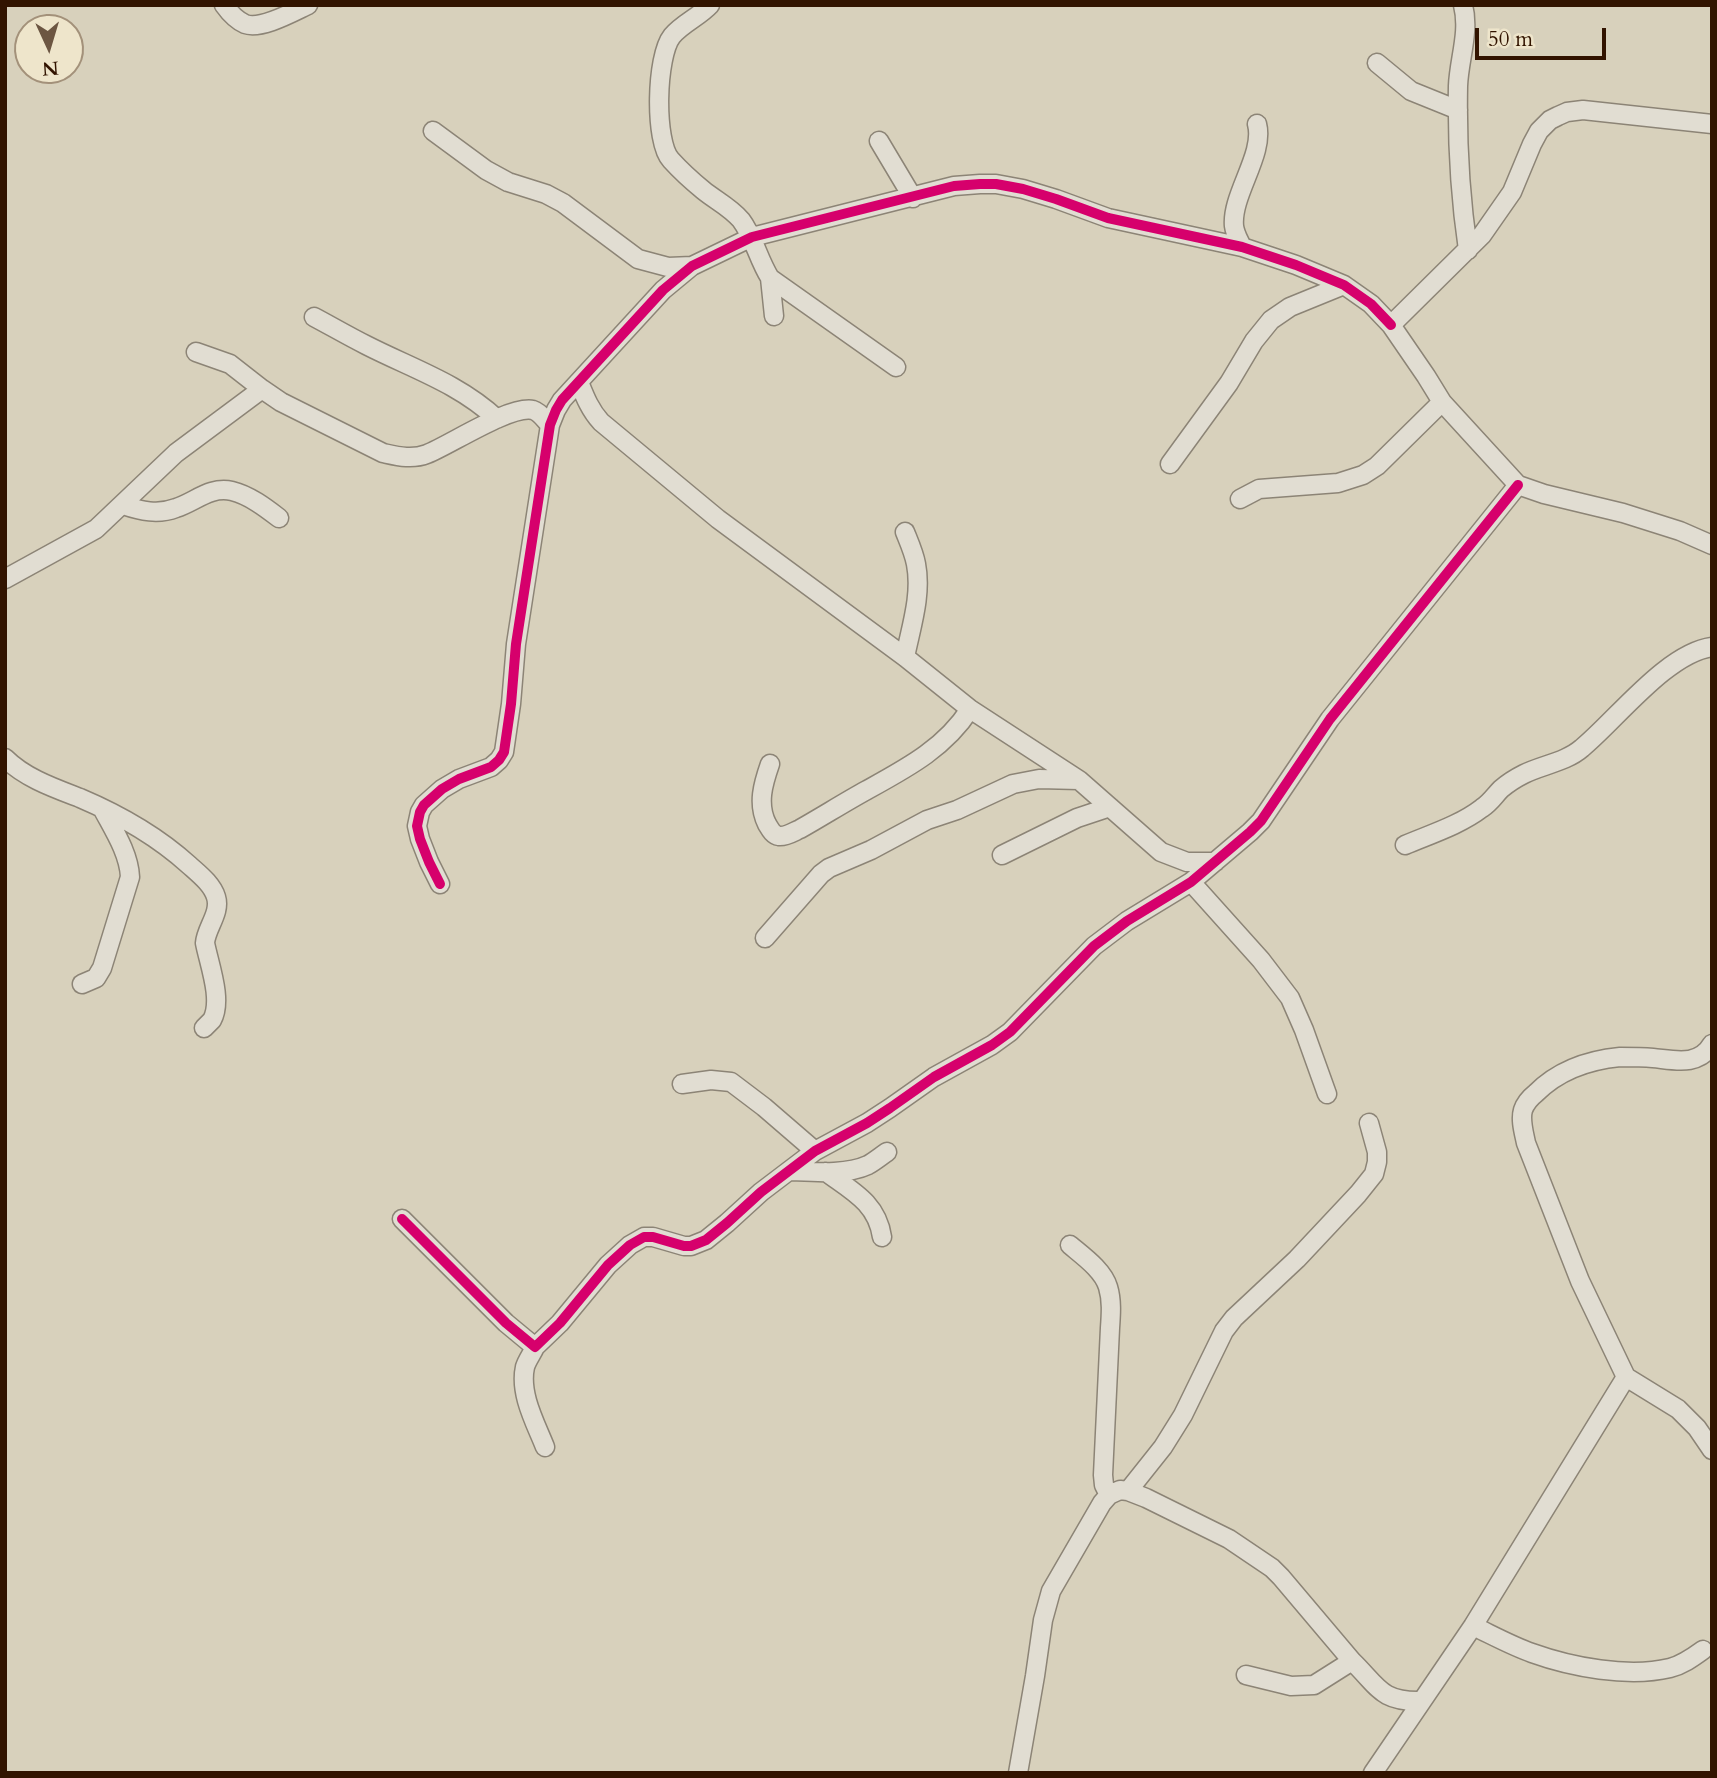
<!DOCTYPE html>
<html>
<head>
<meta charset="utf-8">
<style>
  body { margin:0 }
  #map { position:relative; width:1717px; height:1778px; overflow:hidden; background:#d8d1bc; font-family:Cardo,serif }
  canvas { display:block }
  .frame { position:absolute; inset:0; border:7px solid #321400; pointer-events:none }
  .north { position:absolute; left:14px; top:14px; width:70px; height:70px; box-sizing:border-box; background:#eee5cb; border:2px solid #a3917a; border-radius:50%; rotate:176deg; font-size:19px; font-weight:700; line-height:28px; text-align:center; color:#321400 }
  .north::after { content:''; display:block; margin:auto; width:24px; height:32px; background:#6c5642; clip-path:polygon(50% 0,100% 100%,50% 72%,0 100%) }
  .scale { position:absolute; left:1475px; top:28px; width:131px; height:32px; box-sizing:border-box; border:4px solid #321400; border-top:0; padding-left:9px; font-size:21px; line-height:24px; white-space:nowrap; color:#321400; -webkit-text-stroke:5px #eee5cb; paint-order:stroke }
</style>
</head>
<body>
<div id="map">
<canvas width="1717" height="1778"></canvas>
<div class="frame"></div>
<div class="north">N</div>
<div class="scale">50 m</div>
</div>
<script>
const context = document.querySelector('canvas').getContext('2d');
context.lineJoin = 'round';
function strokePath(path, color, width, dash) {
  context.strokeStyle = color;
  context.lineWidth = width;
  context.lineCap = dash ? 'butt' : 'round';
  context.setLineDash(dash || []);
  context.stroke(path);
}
const street = new Path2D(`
  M 224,5 C 229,12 236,20 245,24 C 261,30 293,12 308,5
  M 710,5 C 699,17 683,23 672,36 C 656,56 654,142 671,160 C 681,171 692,181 703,190 C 715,200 730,207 741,220 C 754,237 758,259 770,278 L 896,367
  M 1463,5 C 1470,32 1459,59 1458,86 C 1457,142 1460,196 1468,250
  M 1377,63 L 1411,91 L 1458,110
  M 1712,124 L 1583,110 L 1567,112 L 1558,116 L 1550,120 L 1539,131 L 1532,144 L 1512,192 L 1482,235 L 1391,325 L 1426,376 L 1442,402 L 1518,485 L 1544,494 L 1623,513 L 1680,531 L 1712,545
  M 433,131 L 486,170 L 508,182 L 546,194 L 563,203 L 638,259 L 668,267 L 692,266
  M 879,141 L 913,198
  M 1242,247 C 1239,240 1235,234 1234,226 C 1231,195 1265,154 1257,124
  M 770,278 L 774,316
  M 314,317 C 331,326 348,336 366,345 C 413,369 458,383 497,419
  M 196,352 L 230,364 L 262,389
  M 579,382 C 585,397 590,410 601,422 L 718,519 L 905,657 L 970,709 L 1079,780 L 1161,852 L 1187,862 L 1215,862
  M 1170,464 L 1229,383 L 1254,341 L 1271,320 L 1290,307 L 1344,285
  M 1240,499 L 1259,489 L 1338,483 L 1363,475 L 1377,466 L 1442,402
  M 123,505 C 141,511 158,515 176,508 C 195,502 210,486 232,491 C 249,495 266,508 279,518
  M 5,579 L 96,529 L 176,453 L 262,389 L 281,402 L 383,453 C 397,456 412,460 427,454 C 450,445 510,405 533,410 C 540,412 545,420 550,425
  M 905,657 C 911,627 922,595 916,564 C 914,553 909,542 905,532
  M 5,758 C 25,778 54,788 80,798 C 120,815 157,836 189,865 C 199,874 212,884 216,897 C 221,913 206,928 205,943 C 209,964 223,1000 212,1020 C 211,1021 205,1027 204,1028
  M 770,764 C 763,784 757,804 767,824 C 770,829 773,835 779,836 C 786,837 795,831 800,829 C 823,816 845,802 867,790 C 907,768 945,748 970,709
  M 1405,845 C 1431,834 1460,825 1482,808 C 1490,803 1495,795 1501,789 C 1508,783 1516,778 1524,774 C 1542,765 1566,762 1582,748 C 1617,719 1667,653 1712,647
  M 1002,855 L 1077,818 L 1110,807
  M 1191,882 L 1261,960 L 1290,998 L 1304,1030 L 1327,1094
  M 440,884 L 429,862 L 420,839 L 417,826 L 420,812 L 424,805 L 442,789 L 459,779 L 491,767 L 499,760 L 504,752 L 511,704 L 516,644 L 550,425 L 556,410 L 562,400 L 663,290 L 692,266 L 752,237 L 954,186 L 980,184 L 996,184 L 1023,189 L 1056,199 L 1108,218 L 1242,247 L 1296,265 L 1344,285 L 1371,304 L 1391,325
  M 765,938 L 821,874 L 829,868 L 871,850 L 927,820 L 957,810 L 1013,784 L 1039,779 L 1079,780
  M 82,984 L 96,978 L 102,968 L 130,877 C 129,853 113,829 102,808
  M 682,1084 L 711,1080 L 731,1082 L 764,1107 L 815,1151
  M 789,1171 C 813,1172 847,1175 868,1165 C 875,1161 881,1156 887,1152
  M 826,1172 C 852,1191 877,1203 882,1237
  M 402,1219 L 506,1323 L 535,1347 L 560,1323 L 608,1265 L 630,1245 L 644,1237 L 653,1237 L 684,1246 L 691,1246 L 706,1240 L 727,1223 L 761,1192 L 815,1151 L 867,1123 L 890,1108 L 934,1077 L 992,1045 L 1010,1032 L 1094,946 L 1127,921 L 1191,882 L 1250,832 L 1261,821 L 1330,719 L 1518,485
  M 1070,1245 C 1083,1256 1103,1270 1108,1287 C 1112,1300 1111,1314 1110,1328 L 1103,1475 L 1104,1485 L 1109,1495
  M 535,1347 C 532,1354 527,1360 525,1367 C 519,1394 536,1424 545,1447
  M 1626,1377 L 1678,1409 L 1697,1428 L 1712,1450
  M 1128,1491 L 1163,1447 L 1183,1415 L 1224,1331 L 1234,1318 L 1297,1259 L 1358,1194 L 1374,1174 L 1377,1162 L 1377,1152 L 1369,1123
  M 1473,1626 C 1492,1635 1512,1646 1532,1653 C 1571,1667 1628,1678 1670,1668 C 1682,1665 1692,1658 1703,1650
  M 1246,1675 L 1291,1686 L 1314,1685 L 1352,1661 C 1378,1686 1380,1702 1421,1701
  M 1018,1773 L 1035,1676 L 1043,1620 L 1051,1591 L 1102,1503 L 1109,1495 L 1120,1490 L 1128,1491 L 1146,1498 L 1229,1539 L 1272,1568 L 1281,1577 L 1352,1661
  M 1373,1773 L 1473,1626 L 1626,1377 L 1580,1281 L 1526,1143 C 1524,1133 1520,1120 1523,1110 C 1525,1104 1531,1097 1536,1093 C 1558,1071 1589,1060 1620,1057 C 1630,1057 1642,1057 1653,1058 C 1674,1060 1699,1067 1712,1044`);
const cycleway = new Path2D(`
  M 440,884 L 429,862 L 420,839 L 417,826 L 420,812 L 424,805 L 442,789 L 459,779 L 491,767 L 499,760 L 504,752 L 511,704 L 516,644 L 550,425 L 556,410 L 562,400 L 663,290 L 692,266 L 752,237 L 954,186 L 980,184 L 996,184 L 1023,189 L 1056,199 L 1108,218 L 1242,247 L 1296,265 L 1344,285 L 1371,304 L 1391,325
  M 402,1219 L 506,1323 L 535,1347 L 560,1323 L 608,1265 L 630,1245 L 644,1237 L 653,1237 L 684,1246 L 691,1246 L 706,1240 L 727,1223 L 761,1192 L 815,1151 L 867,1123 L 890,1108 L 934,1077 L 992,1045 L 1010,1032 L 1094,946 L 1127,921 L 1191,882 L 1250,832 L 1261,821 L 1330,719 L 1518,485`);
strokePath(street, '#8c8476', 21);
strokePath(street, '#e1ddd2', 18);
strokePath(cycleway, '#d6006c', 10);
</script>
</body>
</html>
